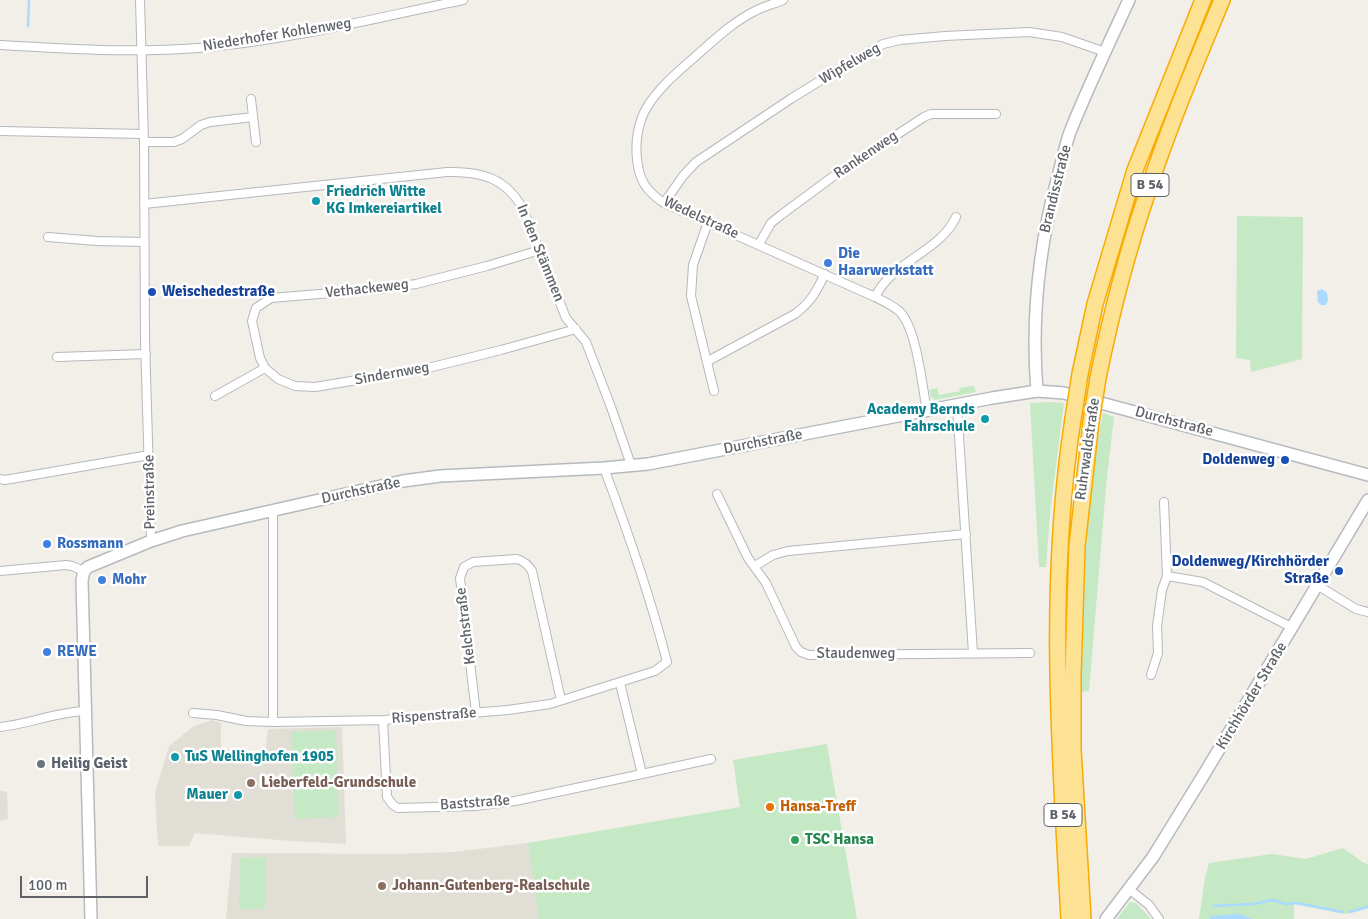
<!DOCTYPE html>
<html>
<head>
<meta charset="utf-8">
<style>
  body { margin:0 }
  #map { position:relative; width:1368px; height:919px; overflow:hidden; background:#f1efe8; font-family:Signika,sans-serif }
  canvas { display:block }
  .scale { position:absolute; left:20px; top:876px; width:128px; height:22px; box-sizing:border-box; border:2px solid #5f6368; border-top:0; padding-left:6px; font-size:15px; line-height:18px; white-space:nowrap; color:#5f6368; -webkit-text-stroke:4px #fff; paint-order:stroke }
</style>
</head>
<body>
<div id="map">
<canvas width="1368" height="919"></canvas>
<div class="scale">100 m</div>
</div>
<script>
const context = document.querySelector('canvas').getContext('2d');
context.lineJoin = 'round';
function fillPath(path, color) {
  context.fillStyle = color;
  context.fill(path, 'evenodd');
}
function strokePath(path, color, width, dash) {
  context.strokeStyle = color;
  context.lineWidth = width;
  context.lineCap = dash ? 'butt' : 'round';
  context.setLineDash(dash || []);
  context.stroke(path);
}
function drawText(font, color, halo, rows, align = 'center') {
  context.font = font + ' Signika,sans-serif';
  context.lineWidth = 5;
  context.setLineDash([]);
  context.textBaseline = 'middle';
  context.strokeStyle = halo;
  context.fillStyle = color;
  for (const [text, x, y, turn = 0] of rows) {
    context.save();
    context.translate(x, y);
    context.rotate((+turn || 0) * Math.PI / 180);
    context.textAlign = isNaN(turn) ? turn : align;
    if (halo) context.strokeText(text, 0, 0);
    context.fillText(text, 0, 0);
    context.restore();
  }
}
const education = new Path2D(`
  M 212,720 L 221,723 L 221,749 L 265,753 L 268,729 L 342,727 L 346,844 L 291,841 L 195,833 L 189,846 L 158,846 L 155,793 L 169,746 L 194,726 Z
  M 0,791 L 5,791 L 7,793 L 8,819 L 0,821 Z
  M 528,843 L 539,919 L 226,919 L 232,853 L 396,854 L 453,852 Z`);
const green = new Path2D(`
  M 1237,216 L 1303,217 L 1302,359 L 1251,372 L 1250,360 L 1236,358 Z
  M 974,386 L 976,392 L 935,400 L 931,397 L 929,390 L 937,388 L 939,395 L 960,391 L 959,388 Z
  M 1052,402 L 1064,403 L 1050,513 L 1046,567 L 1039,567 L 1030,403 Z
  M 1103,413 L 1114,417 L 1106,486 L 1089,691 L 1082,692 C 1082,599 1085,504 1103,413 Z
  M 336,730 L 339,817 L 295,819 L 291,732 Z
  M 827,744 L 857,919 L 539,919 L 528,843 L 740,807 L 733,760 Z
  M 1343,848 L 1364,863 L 1368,864 L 1368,908 L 1345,914 L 1294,904 L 1294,919 L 1199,919 L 1205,878 L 1209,863 L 1272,854 L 1306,859 Z
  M 266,857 L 265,909 L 239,909 L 240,858 Z
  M 1130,902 L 1136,903 L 1151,919 L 1117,919 Z`);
const water = new Path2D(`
  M 1322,289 L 1327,293 L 1328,300 L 1326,305 L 1321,305 L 1318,302 L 1317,291 Z
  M 1236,914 L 1243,915 L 1252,919 L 1209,919 L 1213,916 Z`);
const stream = new Path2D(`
  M 28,26 L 29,0
  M 1214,906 L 1253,904 L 1273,900 L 1286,904 L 1296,903 L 1343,912
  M 1350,912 L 1368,907`);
const street = new Path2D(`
  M 140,0 L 144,142 L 145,341 L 151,541
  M 783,0 C 774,4 764,6 755,11 C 733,22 715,39 697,55 C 679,71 660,86 647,107 C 638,122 635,142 637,159 C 639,180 646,191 664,203 L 875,297 C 883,301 892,305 899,311 C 917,328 922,386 927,411
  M 0,45 C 66,49 131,53 198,48 C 287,41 375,18 463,0
  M 251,99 L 256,142
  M 0,131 L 143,134
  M 144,142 L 174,142 L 182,139 L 201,125 L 210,122 L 253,117
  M 664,203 L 683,176 L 696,162 L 792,98 L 841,68 L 883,44 L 900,40 L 945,36 L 1029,32 L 1062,37 L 1105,52
  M 144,204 L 447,172 C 481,171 506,178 523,209 L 566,318 L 586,342 L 611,407 L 631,465
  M 708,222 L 693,265 L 691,296 L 714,391
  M 48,237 L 97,241 L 144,242
  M 759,244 L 771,223 L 781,215 L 835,175 L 924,117 L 931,114 L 996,114
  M 540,250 L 487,266 L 416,284 L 380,289 L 271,298 L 256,308 L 252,321 L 260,358 L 265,368 L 278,379 L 295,386 L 315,387 L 424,369 L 501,350 L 576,329
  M 875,297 C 892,261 940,252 956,217
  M 57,357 L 146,354
  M 708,361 L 795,314 C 811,302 816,292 825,274
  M 215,396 L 265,368
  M 957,405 L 973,653
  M 0,479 L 5,480 L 149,455
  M 717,494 L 748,558 L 766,583 L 796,647 L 801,652 L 809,655 L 1030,653
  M 273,510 L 273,722
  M 755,566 L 773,555 L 788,551 L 966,534
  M 0,571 L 66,565 L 72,566 L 84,571
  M 1167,576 L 1203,582 L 1293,628
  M 1317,585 L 1356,609 L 1368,612
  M 1151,675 L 1158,653 L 1157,626 L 1162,590 L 1167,576 L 1164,502
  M 193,713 L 217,715 L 246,721 L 273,722 L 383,720 L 508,710 L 550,704 L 655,671 L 667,662 C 650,595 628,532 604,468
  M 476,713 L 460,578 L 464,567 L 473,562 L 517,559 C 524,561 528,564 532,571 L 561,700
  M 383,720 L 387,797 L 393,805 L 398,808 L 475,806 L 515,801 L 642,774 L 620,683
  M 0,727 C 29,724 56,712 85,711
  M 642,774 L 711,759
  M 1129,889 L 1149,905 L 1159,919`);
const secondary = new Path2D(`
  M 1037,391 C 1031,318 1039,246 1058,176 C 1062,162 1065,146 1070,132 C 1088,87 1109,43 1129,0
  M 91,919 L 82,580 L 84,571 L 88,567 L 151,541 L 182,531 L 403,481 L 440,476 L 604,468 L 648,464 L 992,398 L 1037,391 L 1064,393 L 1368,475
  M 1106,919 L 1153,857 L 1203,776 L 1368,500`);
const highway = new Path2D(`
  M 1080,374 L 1095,304 L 1135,170 L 1203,0
  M 1098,378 C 1111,314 1127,252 1148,191 C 1169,126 1196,63 1222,0
  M 1069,919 C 1060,752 1047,585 1073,419
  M 1083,919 L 1073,749 L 1073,675 L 1077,546 L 1091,422`);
const highwayBridge = new Path2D(`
  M 1073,419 L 1080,374
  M 1091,422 L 1098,378`);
const markers = [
  [316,201,5,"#0f9aa8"],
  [828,263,5,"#3f7fe0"],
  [152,292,5,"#1a4fb4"],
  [985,419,5,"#0f9aa8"],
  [1285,460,5,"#1a4fb4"],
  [47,544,5,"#3f7fe0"],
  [1339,571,5,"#1a4fb4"],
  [102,580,5,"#3f7fe0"],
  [47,652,5,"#3f7fe0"],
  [175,757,5,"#0f9aa8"],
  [41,764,5,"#6b7280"],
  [251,783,5,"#8d6e63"],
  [238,795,5,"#0f9aa8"],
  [770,807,5,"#e8710a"],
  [795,840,5,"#2e9e5b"],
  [382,886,5,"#8d6e63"]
];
const shields = [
  [1150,185,38],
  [1063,815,38]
];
const shieldNames = [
  ["B 54",1150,185],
  ["B 54",1063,815]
];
const streetNames = [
  ["Niederhofer Kohlenweg",277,35,-9],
  ["Wipfelweg",850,64,-30],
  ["Rankenweg",866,155,-34],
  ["Brandisstraße",1056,189,-76],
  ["Wedelstraße",701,218,25],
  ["In den Stämmen",540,253,68],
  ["Vethackeweg",367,289,-6],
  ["Sindernweg",392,374,-10],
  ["Durchstraße",1174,422,15],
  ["Durchstraße",763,442,-11],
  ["Ruhrwaldstraße",1088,449,-82],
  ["Durchstraße",361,491,-12],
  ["Preinstraße",150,492,-91],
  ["Kelchstraße",466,626,-97],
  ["Staudenweg",856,654],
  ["Kirchhörder Straße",1252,696,-59],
  ["Rispenstraße",434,716,-4],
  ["Baststraße",475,803,-4]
];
const cultureNames = [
  ["Friedrich Witte",326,192],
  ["KG Imkereiartikel",326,209],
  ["Academy Bernds",975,410,"right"],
  ["Fahrschule",975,427,"right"],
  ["TuS Wellinghofen 1905",185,757],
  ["Mauer",228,795,"right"]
];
const shopNames = [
  ["Die",838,254],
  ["Haarwerkstatt",838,271],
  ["Rossmann",57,544],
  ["Mohr",112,580],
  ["REWE",57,652]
];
const transitNames = [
  ["Weischedestraße",162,292,"left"],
  ["Doldenweg",1275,460],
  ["Doldenweg/Kirchhörder",1329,562],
  ["Straße",1329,579]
];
const worshipNames = [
  ["Heilig Geist",51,764]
];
const educationNames = [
  ["Lieberfeld-Grundschule",261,783],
  ["Johann-Gutenberg-Realschule",392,886]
];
const foodNames = [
  ["Hansa-Treff",780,807]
];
const leisureNames = [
  ["TSC Hansa",805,840]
];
fillPath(education, '#e1ded6');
fillPath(green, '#c5e8c5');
fillPath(water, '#aadaff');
strokePath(stream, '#aadaff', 2.5);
strokePath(street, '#b5b8bc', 10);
strokePath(secondary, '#b6babf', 14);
strokePath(highway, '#f9ab00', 18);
strokePath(street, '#fff', 8);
strokePath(secondary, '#fff', 11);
strokePath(highway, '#fde293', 15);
strokePath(highwayBridge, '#f9ab00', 18, []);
strokePath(highwayBridge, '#fde293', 15);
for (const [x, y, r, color] of markers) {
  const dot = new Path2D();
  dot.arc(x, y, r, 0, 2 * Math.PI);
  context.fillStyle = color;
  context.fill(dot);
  strokePath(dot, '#fff', 2);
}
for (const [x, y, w] of shields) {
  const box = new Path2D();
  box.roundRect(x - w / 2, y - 11.5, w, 23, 4);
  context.fillStyle = '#fff';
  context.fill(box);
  strokePath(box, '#5f6368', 1);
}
drawText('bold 14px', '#5f6368', null, shieldNames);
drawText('15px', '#5f6368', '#fff', streetNames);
drawText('bold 15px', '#0d838f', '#fff', cultureNames, 'left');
drawText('bold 15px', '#366cbe', '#fff', shopNames, 'left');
drawText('bold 15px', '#164399', '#fff', transitNames, 'right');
drawText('bold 15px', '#5b616d', '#fff', worshipNames, 'left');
drawText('bold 15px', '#785e54', '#fff', educationNames, 'left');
drawText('bold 15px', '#c56008', '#fff', foodNames, 'left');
drawText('bold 15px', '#27864d', '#fff', leisureNames, 'left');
</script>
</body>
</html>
